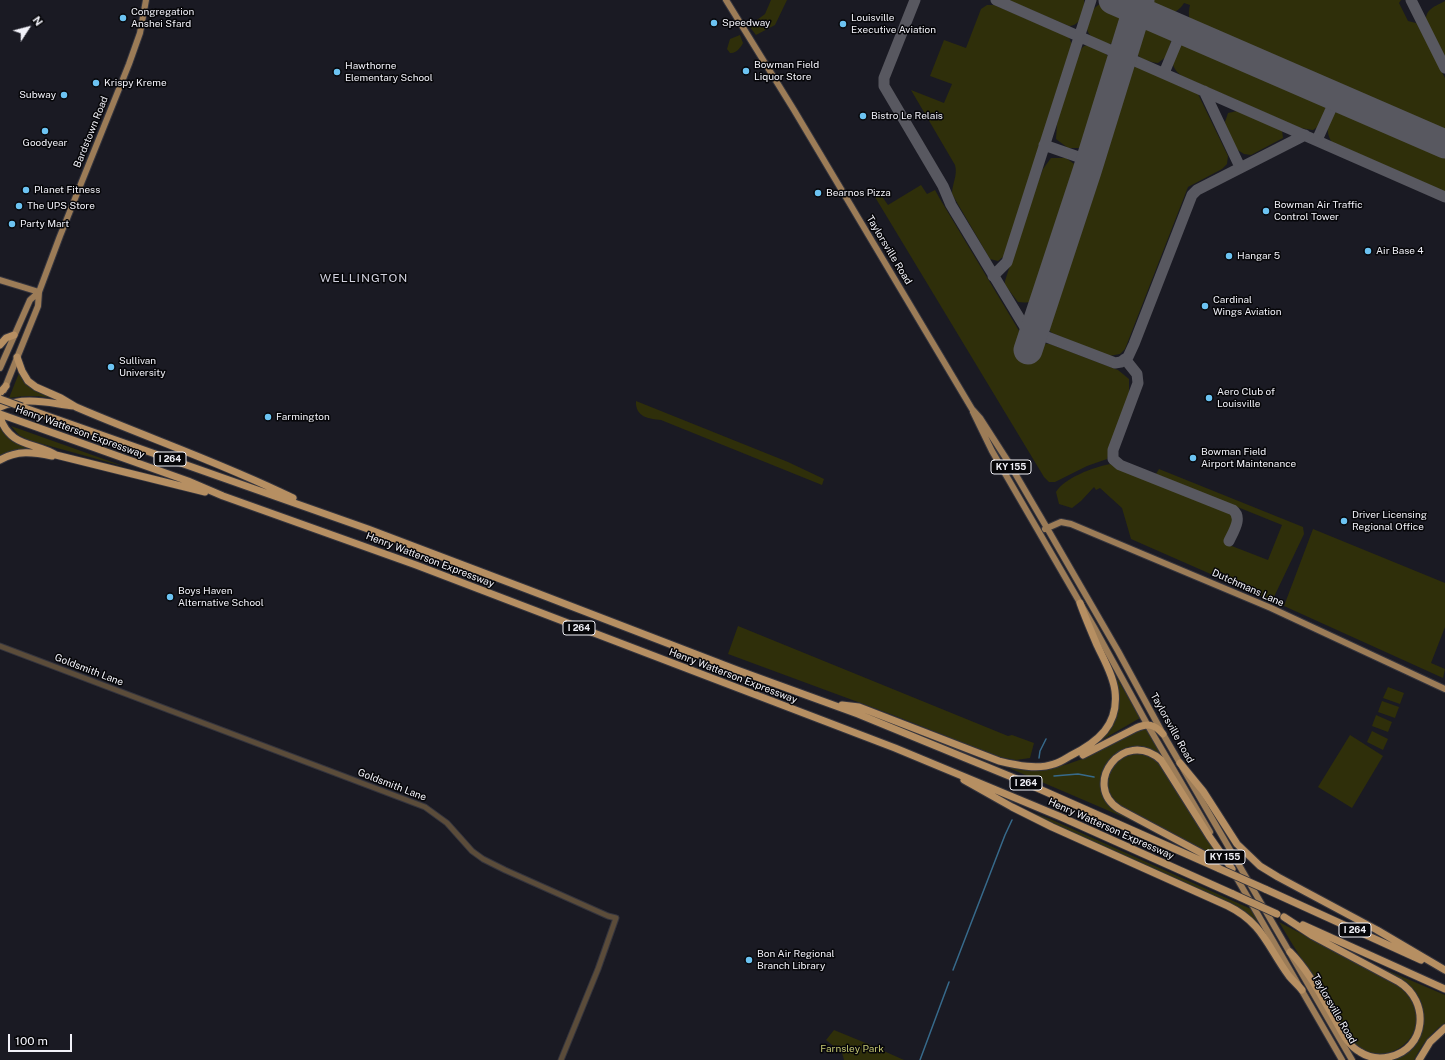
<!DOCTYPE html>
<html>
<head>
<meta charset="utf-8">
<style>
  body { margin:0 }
  #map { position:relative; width:1445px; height:1060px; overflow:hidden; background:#1a1a23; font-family:"Public Sans",sans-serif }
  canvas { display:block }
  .north { position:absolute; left:8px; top:8px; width:40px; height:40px; -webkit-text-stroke:3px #060609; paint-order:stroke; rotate:54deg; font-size:11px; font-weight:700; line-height:16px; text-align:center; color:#f2f2f9 }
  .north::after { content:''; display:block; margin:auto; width:14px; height:18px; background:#f2f2f9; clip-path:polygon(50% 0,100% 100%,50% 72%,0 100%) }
  .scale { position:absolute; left:8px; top:1034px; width:64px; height:18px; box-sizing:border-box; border:2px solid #f2f2f9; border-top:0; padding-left:5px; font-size:12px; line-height:14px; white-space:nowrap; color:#f2f2f9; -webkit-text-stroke:3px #060609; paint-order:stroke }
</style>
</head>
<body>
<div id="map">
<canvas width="1445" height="1060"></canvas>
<div class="north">N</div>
<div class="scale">100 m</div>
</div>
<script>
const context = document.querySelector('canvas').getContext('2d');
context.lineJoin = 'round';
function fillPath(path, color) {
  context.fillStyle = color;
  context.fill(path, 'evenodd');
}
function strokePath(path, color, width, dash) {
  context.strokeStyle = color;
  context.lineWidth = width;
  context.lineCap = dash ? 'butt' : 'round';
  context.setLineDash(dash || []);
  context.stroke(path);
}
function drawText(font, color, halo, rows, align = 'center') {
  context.font = font + ' "Public Sans",sans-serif';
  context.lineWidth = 3;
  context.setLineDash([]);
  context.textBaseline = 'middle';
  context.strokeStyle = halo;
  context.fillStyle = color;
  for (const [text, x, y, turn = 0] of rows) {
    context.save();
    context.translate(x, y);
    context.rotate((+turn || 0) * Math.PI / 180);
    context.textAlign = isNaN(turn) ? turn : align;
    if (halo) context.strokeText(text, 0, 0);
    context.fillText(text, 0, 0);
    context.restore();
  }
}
const green = new Path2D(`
  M 771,0 L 787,0 L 775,25 L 756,35 L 749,26 L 765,14 Z
  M 1008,0 L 1084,0 C 1086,10 1081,26 1069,26 Z
  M 1151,0 L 1401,0 L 1399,3 L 1408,21 L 1416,23 L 1418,26 L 1445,78 L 1445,135 L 1195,26 C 1188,20 1188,14 1190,5 L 1184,3 C 1175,18 1158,16 1151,0 Z
  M 1445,1 L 1445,59 L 1426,21 C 1425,9 1436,6 1445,1 Z
  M 1100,4 C 1106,3 1115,6 1119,11 C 1122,15 1122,19 1122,23 C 1122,46 1109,49 1092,37 C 1081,28 1089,10 1100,4 Z
  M 987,5 L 994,5 L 1069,37 L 1072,45 L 1007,251 L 1004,256 L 998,261 L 990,259 L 952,194 C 952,184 958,175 955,165 L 911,90 L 944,103 L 952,84 L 930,76 L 944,40 L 966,48 L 981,9 Z
  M 1148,25 C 1162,24 1166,30 1171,41 L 1167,56 L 1158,63 C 1130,60 1125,40 1148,25 Z
  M 740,35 L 743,43 C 741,47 736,54 730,53 L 727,49 L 730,39 Z
  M 1186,41 L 1193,41 L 1320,96 C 1330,105 1325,115 1320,125 L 1313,130 L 1300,128 L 1182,76 C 1167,66 1171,50 1186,41 Z
  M 1088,45 C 1097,50 1111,52 1111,65 L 1087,142 L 1082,148 L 1068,148 L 1056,139 L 1057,124 L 1066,89 L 1078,52 L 1084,46 Z
  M 1136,66 L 1198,94 L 1228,156 L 1227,164 L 1222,169 L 1188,187 L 1125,349 L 1120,354 L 1109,356 L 1052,333 L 1048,329 L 1046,318 L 1125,70 L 1129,67 Z
  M 1340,109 L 1346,109 L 1351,110 L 1445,151 L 1445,192 L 1332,142 C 1324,131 1328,116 1340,109 Z
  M 1237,111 L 1282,130 L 1283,138 L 1251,155 L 1244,154 L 1236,149 L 1227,132 L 1225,122 L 1228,113 Z
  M 1051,158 L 1066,158 L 1077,166 L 1077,173 L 1037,296 C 1031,303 1027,303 1018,302 L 1005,285 L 1005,281 L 1030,203 L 1043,169 Z
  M 921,185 L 927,194 L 935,190 L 940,199 L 1024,339 L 1022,348 L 1036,352 C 1039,345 1041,342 1050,344 L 1118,370 L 1129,379 L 1129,394 L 1107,459 L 1087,466 L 1055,482 L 1049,482 L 1044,477 L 875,197 L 881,195 L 888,205 Z
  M 19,373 L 25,382 L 60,400 C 42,395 27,395 9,398 Z
  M 636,401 L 788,462 L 824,479 L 822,485 L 661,420 C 649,419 635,417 636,401 Z
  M 0,424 C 14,441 17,445 39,451 L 0,457 Z
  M 11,426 L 126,467 L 28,440 L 19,435 Z
  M 1110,464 L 1230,512 L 1234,520 L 1224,543 L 1268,560 L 1282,525 L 1156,474 L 1159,469 L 1303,527 L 1304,534 L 1272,601 L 1131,539 L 1122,508 L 1100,488 L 1096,490 L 1094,487 L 1081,501 L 1072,508 L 1059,504 L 1056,492 C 1064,478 1094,467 1110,464 Z
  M 1313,529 L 1445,583 L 1445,627 L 1431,663 L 1445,669 L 1443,678 L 1284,606 Z
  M 738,626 L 1008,736 L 1012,735 L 1034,743 L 1030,758 L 1016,760 L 999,757 L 893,715 L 728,654 Z
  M 1114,673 L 1140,718 L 1100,741 L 1111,724 Z
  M 1388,687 L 1404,693 L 1400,704 L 1383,698 Z
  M 1382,701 L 1399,707 L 1395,718 L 1378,712 Z
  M 1376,715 L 1392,722 L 1388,732 L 1372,726 Z
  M 1145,726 L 1160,753 L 1158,754 L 1142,747 L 1127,749 L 1119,752 L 1110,760 L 1104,793 L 1142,825 L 1009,768 L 1053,768 L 1068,764 L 1082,759 Z
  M 1372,731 L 1388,739 L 1383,750 L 1367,742 Z
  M 1350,735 L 1383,756 L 1352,808 L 1318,787 Z
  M 1144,753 L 1158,761 L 1220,859 L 1135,814 L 1119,806 L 1113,799 L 1109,792 L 1107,785 L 1109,774 L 1113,764 L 1128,754 Z
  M 1028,811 L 1050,819 L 1251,909 L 1261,927 L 1247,913 L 1238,908 L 1057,826 Z
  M 1279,922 C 1307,937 1335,951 1363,965 C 1379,973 1400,983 1412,997 C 1414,1000 1414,1005 1416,1008 C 1423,1035 1397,1060 1369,1053 C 1361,1051 1356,1045 1350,1039 Z
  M 1377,966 L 1445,995 L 1445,1023 C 1430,1033 1422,1045 1414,1060 L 1381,1060 L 1408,1050 C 1412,1039 1421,1023 1422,1012 C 1426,991 1392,975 1377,966 Z
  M 834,1030 L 868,1044 L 904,1060 L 844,1060 L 842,1053 L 826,1040 Z`);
const stream = new Path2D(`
  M 1039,758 L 1040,751 L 1046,739
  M 1054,776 L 1078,774 L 1094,777
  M 953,970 L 1005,835 L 1012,820
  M 920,1060 L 949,982`);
const taxiway = new Path2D(`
  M 915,0 L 884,78 L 884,86 L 943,186 L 951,205 L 1026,329 L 1115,363 L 1121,362 L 1125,359
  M 996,0 L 1445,197
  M 1411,0 L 1445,68
  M 1164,73 L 1182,30
  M 1204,91 L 1240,167
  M 1317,140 L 1336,98
  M 1044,145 L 1090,161
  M 993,276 L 1007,262 L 1091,0
  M 1229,541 C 1233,532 1243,518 1233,510 L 1120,465 L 1113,459 L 1113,450 L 1138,383 L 1137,374 L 1125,359 L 1128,357 L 1134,344 L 1192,195 L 1197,190 L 1305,135`);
const runway = new Path2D(`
  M 1113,0 L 1445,144
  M 1028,350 L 1087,171 L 1140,0`);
const minor = new Path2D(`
  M 0,646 L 425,807 L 447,823 L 472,851 L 483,859 L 505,870 L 608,916 L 616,918 L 598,969 L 561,1060`);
const major = new Path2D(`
  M 726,0 L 794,110 L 972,409 L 980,418 L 1009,463 L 1047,528 L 1118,651 L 1163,734 L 1352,1060
  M 0,280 L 39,292
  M 0,368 L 30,300 L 39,292
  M 4,390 L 38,306 L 39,292 L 60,236 L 129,64 L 140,33 L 146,0
  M 973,412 L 992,451 L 1094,627 L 1147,724 L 1210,832
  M 1045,529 L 1061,522 L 1071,524 L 1271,608 L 1445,689
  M 1235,875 L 1342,1060`);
const highway = new Path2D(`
  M 0,345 L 6,338 L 14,335
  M 17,357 L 22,371 L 28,381 L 36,387 L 61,398 L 76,407 C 148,438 222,463 293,498
  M 0,393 L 6,386
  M 0,407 C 25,396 48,403 74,406
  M 22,407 L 368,529 L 529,590 L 737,670 L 858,714 L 1019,780 L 1220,869
  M 0,414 L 188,481 L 223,496 L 416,565 L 895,748 L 1061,817 L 1233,894
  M 0,417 C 10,448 36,442 56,455 L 205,492
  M 0,460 C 17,450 33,452 52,456
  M 842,705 L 859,707 L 999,761 C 1016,765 1037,770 1054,764 C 1059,763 1065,759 1070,756 C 1098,742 1119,725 1115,691 C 1113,675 1104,660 1097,645 C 1091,631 1085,617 1080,603
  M 1083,755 L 1136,728 C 1148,723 1154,724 1163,734
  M 1180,763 L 1203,791 L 1237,844 L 1260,866 L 1278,877 L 1377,930 L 1445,970
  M 964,780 L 1012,807 L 1052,827 L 1228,906 C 1263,923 1268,948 1289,976 C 1293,981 1298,985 1302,990
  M 1216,864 L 1205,855 L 1119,809 C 1081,785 1123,727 1161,760 L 1209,836 L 1232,869
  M 1265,889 L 1421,960
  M 1284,917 L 1313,936 L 1399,982 C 1430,1001 1427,1049 1389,1057 C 1379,1059 1369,1058 1360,1052 C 1347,1045 1341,1030 1334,1018 C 1321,996 1309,971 1290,952
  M 1303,925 L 1445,989
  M 1419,1060 L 1430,1042 L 1445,1028`);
const highwayBridge = new Path2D(`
  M 0,399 L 22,407
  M 1220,869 L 1265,889
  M 1233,894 L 1277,914`);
const markers = [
  [123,18,4,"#6cc3f2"],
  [714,23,4,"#6cc3f2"],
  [843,24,4,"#6cc3f2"],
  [746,71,4,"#6cc3f2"],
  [337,72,4,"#6cc3f2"],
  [96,83,4,"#6cc3f2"],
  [64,95,4,"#6cc3f2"],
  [863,116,4,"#6cc3f2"],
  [45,131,4,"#6cc3f2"],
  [26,190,4,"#6cc3f2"],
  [818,193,4,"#6cc3f2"],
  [19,206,4,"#6cc3f2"],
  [1266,211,4,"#6cc3f2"],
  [12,224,4,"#6cc3f2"],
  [1368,251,4,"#6cc3f2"],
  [1229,256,4,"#6cc3f2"],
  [1205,306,4,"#6cc3f2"],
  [111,367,4,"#6cc3f2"],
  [1209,398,4,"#6cc3f2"],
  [268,417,4,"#6cc3f2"],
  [1193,458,4,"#6cc3f2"],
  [1344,521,4,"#6cc3f2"],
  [170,597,4,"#6cc3f2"],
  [749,960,4,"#6cc3f2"]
];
const shields = [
  [170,459,32],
  [1011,467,40],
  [579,628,32],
  [1026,783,32],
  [1225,857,40],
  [1355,930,32]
];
const shieldNames = [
  ["I 264",170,459],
  ["KY 155",1011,467],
  ["I 264",579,628],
  ["I 264",1026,783],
  ["KY 155",1225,857],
  ["I 264",1355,930]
];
const poiNames = [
  ["Congregation",131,12],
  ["Anshei Sfard",131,24],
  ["Louisville",851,18],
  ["Executive Aviation",851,30],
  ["Speedway",722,23],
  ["Bowman Field",754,65],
  ["Liquor Store",754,77],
  ["Hawthorne",345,66],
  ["Elementary School",345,78],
  ["Krispy Kreme",104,83],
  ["Subway",56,95,"right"],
  ["Bistro Le Relais",871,116],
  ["Goodyear",45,143,"center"],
  ["Planet Fitness",34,190],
  ["Bearnos Pizza",826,193],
  ["Bowman Air Traffic",1274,205],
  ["Control Tower",1274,217],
  ["The UPS Store",27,206],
  ["Party Mart",20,224],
  ["Air Base 4",1376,251],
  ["Hangar 5",1237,256],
  ["Cardinal",1213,300],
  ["Wings Aviation",1213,312],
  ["Sullivan",119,361],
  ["University",119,373],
  ["Aero Club of",1217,392],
  ["Louisville",1217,404],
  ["Farmington",276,417],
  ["Bowman Field",1201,452],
  ["Airport Maintenance",1201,464],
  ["Driver Licensing",1352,515],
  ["Regional Office",1352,527],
  ["Boys Haven",178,591],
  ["Alternative School",178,603],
  ["Bon Air Regional",757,954],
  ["Branch Library",757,966]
];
const streetNames = [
  ["Bardstown Road",91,132,-68],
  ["Taylorsville Road",889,250,59],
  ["Henry Watterson Expressway",80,432,20],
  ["Henry Watterson Expressway",430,560,21],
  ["Dutchmans Lane",1248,588,24],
  ["Goldsmith Lane",89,670,21],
  ["Henry Watterson Expressway",733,676,21],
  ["Taylorsville Road",1172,728,61],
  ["Goldsmith Lane",392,785,21],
  ["Henry Watterson Expressway",1111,829,24],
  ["Taylorsville Road",1334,1009,60]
];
const parkNames = [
  ["Farnsley Park",852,1049]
];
const quarterNames = [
  ["WELLINGTON",364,278]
];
fillPath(green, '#2f2f0a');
strokePath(stream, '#376a8b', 1.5);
strokePath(taxiway, '#585860', 11);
strokePath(runway, '#585860', 29);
strokePath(minor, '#34343d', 7);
strokePath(major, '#34343d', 8);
strokePath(highway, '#34343d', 9);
strokePath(minor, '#5b4c3a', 5);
strokePath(major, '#9c7c57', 6);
strokePath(highway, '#b68f62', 7);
strokePath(highwayBridge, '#34343d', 9, []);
strokePath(highwayBridge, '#b68f62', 7);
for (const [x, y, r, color] of markers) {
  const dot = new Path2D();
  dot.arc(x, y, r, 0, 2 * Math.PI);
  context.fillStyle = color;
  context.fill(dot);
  strokePath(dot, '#060609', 1.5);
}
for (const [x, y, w] of shields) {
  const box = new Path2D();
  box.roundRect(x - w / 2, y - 7, w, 14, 3);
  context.fillStyle = '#060609';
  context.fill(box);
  strokePath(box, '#f2f2f9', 1);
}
drawText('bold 9px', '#f2f2f9', null, shieldNames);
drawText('10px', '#f2f2f9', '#060609', poiNames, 'left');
drawText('10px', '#f2f2f9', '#060609', streetNames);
drawText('10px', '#c2c571', '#060609', parkNames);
context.letterSpacing = '1px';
drawText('12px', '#d1d1de', '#060609', quarterNames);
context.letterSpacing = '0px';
</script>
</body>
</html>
